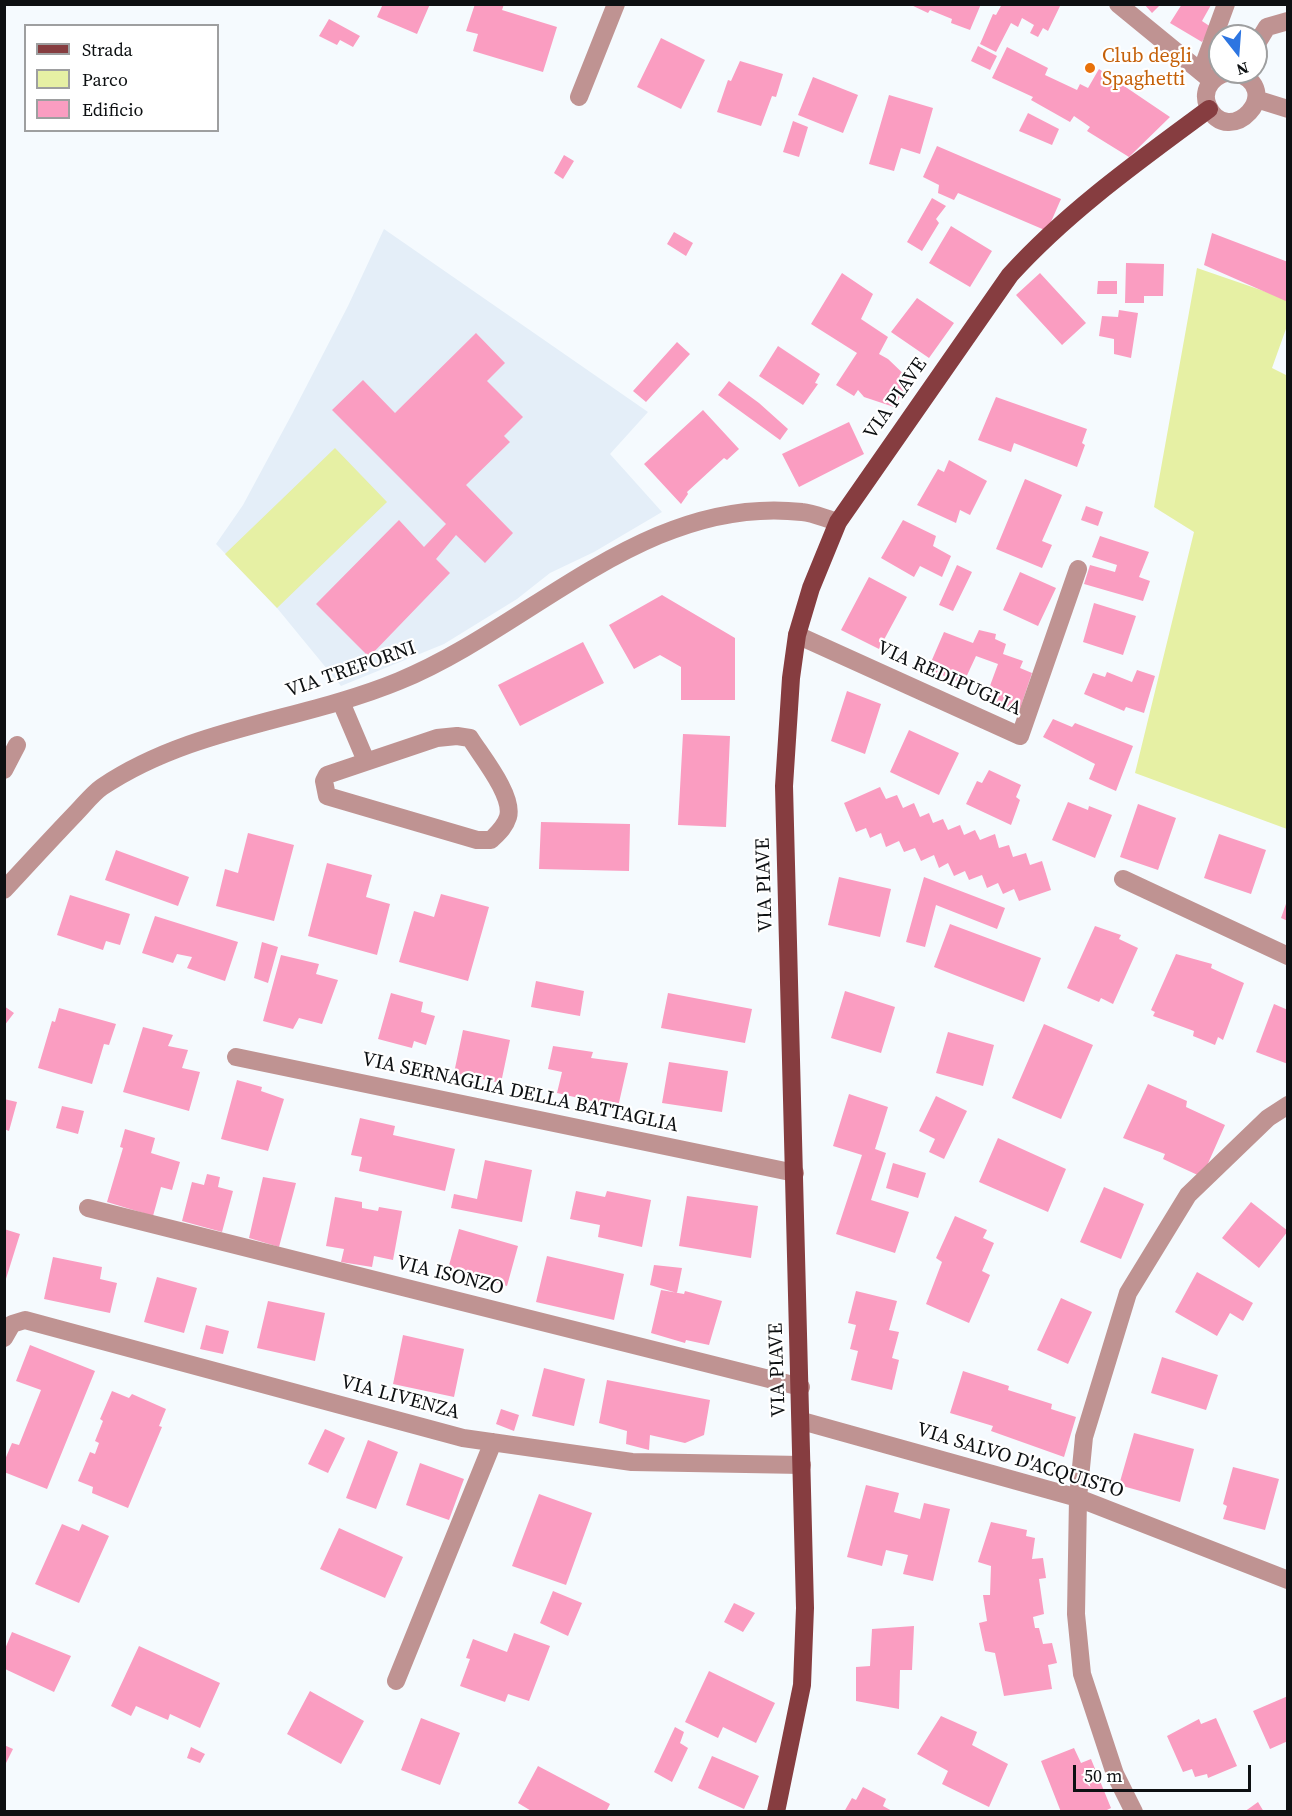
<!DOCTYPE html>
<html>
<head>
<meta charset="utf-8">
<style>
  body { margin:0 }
  #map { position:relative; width:1292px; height:1816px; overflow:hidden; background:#f5fafe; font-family:"Source Serif 4",serif }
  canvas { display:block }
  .frame { position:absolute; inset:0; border:6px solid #0d1012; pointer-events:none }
  .legend { position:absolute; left:24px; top:24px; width:195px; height:108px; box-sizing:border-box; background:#fff; border:2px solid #9e9fa0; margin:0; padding:8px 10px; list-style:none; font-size:18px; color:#0d1012 }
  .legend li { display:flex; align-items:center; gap:12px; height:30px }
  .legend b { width:30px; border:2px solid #9e9fa0 }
  .north { position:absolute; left:1208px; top:24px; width:60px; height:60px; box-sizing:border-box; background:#fff; border:2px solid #9e9fa0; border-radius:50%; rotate:163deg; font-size:16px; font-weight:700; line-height:24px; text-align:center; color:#0d1012 }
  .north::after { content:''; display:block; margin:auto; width:21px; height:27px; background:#2d75e1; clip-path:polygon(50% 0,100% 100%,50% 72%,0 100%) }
  .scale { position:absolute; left:1073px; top:1765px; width:178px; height:27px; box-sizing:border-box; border:3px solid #0d1012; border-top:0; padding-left:8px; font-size:18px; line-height:21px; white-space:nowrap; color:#0d1012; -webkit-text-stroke:4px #fff; paint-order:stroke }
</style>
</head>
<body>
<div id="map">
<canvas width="1292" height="1816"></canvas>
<div class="frame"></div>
<ul class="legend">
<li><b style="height:8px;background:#863d40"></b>Strada</li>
<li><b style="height:16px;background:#e6f0a4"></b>Parco</li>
<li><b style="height:16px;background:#fa9dc1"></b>Edificio</li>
</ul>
<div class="north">N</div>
<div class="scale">50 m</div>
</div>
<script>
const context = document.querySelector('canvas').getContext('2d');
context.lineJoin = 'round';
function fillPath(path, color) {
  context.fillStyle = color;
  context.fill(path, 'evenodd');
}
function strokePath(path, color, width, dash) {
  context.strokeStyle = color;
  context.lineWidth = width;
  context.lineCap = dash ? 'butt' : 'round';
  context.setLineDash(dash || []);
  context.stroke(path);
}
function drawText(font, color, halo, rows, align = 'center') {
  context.font = font + ' "Source Serif 4",serif';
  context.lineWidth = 4.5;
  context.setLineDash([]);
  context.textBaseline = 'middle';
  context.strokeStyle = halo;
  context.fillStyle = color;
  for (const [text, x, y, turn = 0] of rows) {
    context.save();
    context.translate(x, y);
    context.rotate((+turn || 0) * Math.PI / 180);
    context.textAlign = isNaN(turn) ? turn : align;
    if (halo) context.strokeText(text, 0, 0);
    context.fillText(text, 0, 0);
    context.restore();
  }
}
const built = new Path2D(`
  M 384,229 L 648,412 L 610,454 L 662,512 L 594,552 L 550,573 L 517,599 L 444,644 L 341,686 L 277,608 L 216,544 L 243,505 L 292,414 L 348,306 Z`);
const green = new Path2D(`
  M 1197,268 L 1287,299 L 1287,326 L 1272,368 L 1288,376 L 1287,829 L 1135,773 L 1194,532 L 1154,507 Z
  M 335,448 L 387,502 L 277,608 L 225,554 Z`);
const building = new Path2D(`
  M 383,4 L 430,4 L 417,34 L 377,17 Z
  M 475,4 L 504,4 L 502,10 L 557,27 L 543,72 L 473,51 L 478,34 L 466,31 Z
  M 909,4 L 981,4 L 970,30 L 951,23 L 952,19 L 930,10 L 928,13 Z
  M 1002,4 L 1009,6 L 1061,4 L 1048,31 L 1043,28 L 1038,37 L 1030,33 L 1034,25 L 1022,18 L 1018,27 L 1011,23 L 996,52 L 980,44 L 993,14 L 996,15 Z
  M 1144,4 L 1161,4 L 1152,13 Z
  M 1182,4 L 1211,5 L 1202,21 L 1211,27 L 1202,42 L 1170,23 Z
  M 329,19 L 360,36 L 353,47 L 340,40 L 337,45 L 319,36 Z
  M 661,38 L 705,60 L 681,109 L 637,87 Z
  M 978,46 L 997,56 L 990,70 L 971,61 Z
  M 1007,47 L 1048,68 L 1045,75 L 1077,90 L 1080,84 L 1088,88 L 1099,69 L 1170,117 L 1129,157 L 1087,131 L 1090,127 L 1074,116 L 1070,122 L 1031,100 L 1033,97 L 992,78 Z
  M 740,61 L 783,74 L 776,97 L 772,96 L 761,126 L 717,112 L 728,80 L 731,81 Z
  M 813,77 L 858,95 L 843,133 L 798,115 Z
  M 889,95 L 933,108 L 920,154 L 901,148 L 894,171 L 869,164 Z
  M 1028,113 L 1059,129 L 1052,145 L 1019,131 Z
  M 793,121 L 808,127 L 799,157 L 783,152 Z
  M 937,146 L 1061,199 L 1047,231 L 958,193 L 954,200 L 938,193 L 939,185 L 923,177 Z
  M 564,155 L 574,161 L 563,179 L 554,173 Z
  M 932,198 L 946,206 L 936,219 L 939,223 L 922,251 L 907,242 Z
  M 951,226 L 992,251 L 970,287 L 929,263 Z
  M 674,232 L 693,243 L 686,256 L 667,244 Z
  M 1212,233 L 1288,262 L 1288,302 L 1204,265 Z
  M 1126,263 L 1164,264 L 1163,296 L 1144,296 L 1144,303 L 1125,303 Z
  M 842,273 L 873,294 L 861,319 L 888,337 L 879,354 L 888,359 L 910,380 L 894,407 L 864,397 L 858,390 L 854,396 L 836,385 L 857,353 L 811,324 Z
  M 1040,273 L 1086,323 L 1062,345 L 1016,295 Z
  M 1098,281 L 1117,281 L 1117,294 L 1097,294 Z
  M 917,298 L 954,323 L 929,358 L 891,332 Z
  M 1119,310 L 1138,313 L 1131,358 L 1114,354 L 1114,339 L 1099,336 L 1102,316 L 1118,317 Z
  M 476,333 L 505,363 L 487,381 L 523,417 L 504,436 L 510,442 L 466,485 L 513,533 L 485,563 L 456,535 L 436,559 L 450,573 L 369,657 L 316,604 L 399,520 L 424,547 L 446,524 L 332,410 L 363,380 L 395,413 Z
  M 677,342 L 690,354 L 646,402 L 633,391 Z
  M 778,346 L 820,374 L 815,383 L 818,384 L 803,405 L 759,376 Z
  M 729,381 L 759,403 L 788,429 L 780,440 L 718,395 Z
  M 996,397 L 1087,429 L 1082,443 L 1085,445 L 1077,467 L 1014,443 L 1011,452 L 978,440 Z
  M 703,410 L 739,449 L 727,460 L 724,458 L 687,492 L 688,494 L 681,504 L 644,464 Z
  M 849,422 L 864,454 L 799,487 L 782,454 Z
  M 949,460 L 987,481 L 970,515 L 960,510 L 956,523 L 917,505 L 938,469 L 944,472 Z
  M 1025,479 L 1062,495 L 1042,541 L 1052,545 L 1042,568 L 996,549 Z
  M 1086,506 L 1103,512 L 1098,526 L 1081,520 Z
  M 903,520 L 936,536 L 933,546 L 951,556 L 942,577 L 920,566 L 914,577 L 881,558 Z
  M 1100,536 L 1149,552 L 1139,577 L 1150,581 L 1143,601 L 1084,584 L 1090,565 L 1115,572 L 1117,565 L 1092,557 Z
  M 957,565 L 972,572 L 953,611 L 939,605 Z
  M 1020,572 L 1056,588 L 1038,626 L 1003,610 Z
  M 869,577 L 907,597 L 879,649 L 841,630 Z
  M 662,595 L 735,638 L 735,700 L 681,700 L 681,667 L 660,655 L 634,669 L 609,625 Z
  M 1094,603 L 1136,616 L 1123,655 L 1083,642 Z
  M 979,630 L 996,634 L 995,639 L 1006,644 L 1003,654 L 1023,661 L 1020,668 L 1032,673 L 1019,712 L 984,702 L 998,664 L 976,656 L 963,684 L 928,669 L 944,632 L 973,643 Z
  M 583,642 L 604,683 L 520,726 L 498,685 Z
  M 1137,670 L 1155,676 L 1144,713 L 1126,707 L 1124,711 L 1084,694 L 1093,673 L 1105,677 L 1107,672 L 1132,682 Z
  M 847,691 L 881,704 L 865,754 L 831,741 Z
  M 1053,719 L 1072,727 L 1075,723 L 1133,746 L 1116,791 L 1089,779 L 1095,764 L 1043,737 Z
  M 909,730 L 959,753 L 939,795 L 890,772 Z
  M 683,734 L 730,736 L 726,827 L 678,825 Z
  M 989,770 L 1021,785 L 1016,797 L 1020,800 L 1011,825 L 966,804 L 977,781 L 982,783 Z
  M 880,787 L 886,799 L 897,795 L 903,808 L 914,803 L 920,817 L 929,813 L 933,823 L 943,819 L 948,830 L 960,825 L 964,835 L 975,830 L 980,840 L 995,834 L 999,848 L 1009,845 L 1013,857 L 1026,853 L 1030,865 L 1042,861 L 1051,890 L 1019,901 L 1014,889 L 1003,894 L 998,883 L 987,888 L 982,875 L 969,880 L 965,871 L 954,876 L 948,863 L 939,868 L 934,855 L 921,861 L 915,848 L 904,852 L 899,841 L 886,847 L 881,833 L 870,838 L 866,828 L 856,832 L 844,803 Z
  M 1068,802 L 1088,810 L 1089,806 L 1112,815 L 1095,858 L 1052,840 Z
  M 1138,804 L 1176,818 L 1158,870 L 1120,857 Z
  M 541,822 L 630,824 L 629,871 L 539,869 Z
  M 248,833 L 294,845 L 274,921 L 216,906 L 225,869 L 238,873 Z
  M 1219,834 L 1266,850 L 1251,894 L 1204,878 Z
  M 116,850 L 189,877 L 178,906 L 105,880 Z
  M 327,863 L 372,875 L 366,897 L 390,904 L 377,955 L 308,936 Z
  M 839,877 L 891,889 L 880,937 L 828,925 Z
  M 924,877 L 1005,908 L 997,929 L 936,905 L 925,947 L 906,942 Z
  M 441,894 L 489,907 L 468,981 L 399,962 L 414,911 L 434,917 Z
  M 70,895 L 130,914 L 120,945 L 106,941 L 103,950 L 57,935 Z
  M 1287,901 L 1288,901 L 1288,921 L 1281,918 Z
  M 155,916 L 238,942 L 225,981 L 187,968 L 192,957 L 177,954 L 173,963 L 142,953 Z
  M 950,924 L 1041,958 L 1024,1002 L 934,967 Z
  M 1095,926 L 1121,935 L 1119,939 L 1138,948 L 1113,1004 L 1101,998 L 1099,1002 L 1067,988 Z
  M 262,942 L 278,947 L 268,983 L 254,978 Z
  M 1176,954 L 1212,964 L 1211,968 L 1244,983 L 1223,1040 L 1218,1037 L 1215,1045 L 1193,1036 L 1194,1031 L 1153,1016 L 1155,1012 L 1151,1010 Z
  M 281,955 L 319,964 L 316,974 L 338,980 L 322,1024 L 299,1018 L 293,1029 L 263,1021 Z
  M 536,981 L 584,991 L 580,1016 L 531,1007 Z
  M 845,991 L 895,1007 L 881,1053 L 831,1038 Z
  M 391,993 L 423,1002 L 421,1012 L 435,1016 L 426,1045 L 414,1041 L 412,1048 L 378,1039 Z
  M 668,993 L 752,1009 L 745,1043 L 661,1028 Z
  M 1274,1004 L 1288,1010 L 1288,1064 L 1256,1052 Z
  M 4,1006 L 14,1013 L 4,1026 Z
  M 59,1008 L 116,1024 L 109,1045 L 104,1044 L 92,1084 L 38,1068 L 52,1021 L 55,1022 Z
  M 1044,1024 L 1093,1045 L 1061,1119 L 1012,1098 Z
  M 143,1027 L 173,1035 L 168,1046 L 188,1050 L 182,1068 L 200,1072 L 189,1111 L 123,1092 Z
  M 463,1030 L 510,1040 L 501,1083 L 454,1073 Z
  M 948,1032 L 994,1045 L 983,1086 L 936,1073 Z
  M 553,1046 L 593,1052 L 591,1058 L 628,1063 L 618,1107 L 557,1093 L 562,1072 L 548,1069 Z
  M 669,1062 L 728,1071 L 722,1112 L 662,1103 Z
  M 237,1080 L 262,1087 L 261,1091 L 284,1099 L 268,1151 L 221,1139 Z
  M 1148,1084 L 1187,1101 L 1186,1107 L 1225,1125 L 1202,1177 L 1163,1159 L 1165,1154 L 1123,1138 Z
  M 849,1094 L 888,1107 L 875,1149 L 886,1153 L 871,1200 L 909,1212 L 895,1253 L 836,1234 L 862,1155 L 833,1146 Z
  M 936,1096 L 967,1111 L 944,1159 L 929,1152 L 935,1139 L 919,1131 Z
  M 4,1099 L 17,1102 L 9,1131 L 4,1129 Z
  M 62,1106 L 84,1111 L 78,1134 L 56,1128 Z
  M 360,1118 L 395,1126 L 393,1135 L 455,1149 L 445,1191 L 359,1171 L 362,1157 L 351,1155 Z
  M 125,1129 L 155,1138 L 151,1153 L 180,1162 L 172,1190 L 161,1187 L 153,1216 L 107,1202 L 123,1148 L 120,1147 Z
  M 998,1138 L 1066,1169 L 1048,1212 L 979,1182 Z
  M 485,1160 L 532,1170 L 522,1222 L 451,1208 L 454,1194 L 477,1199 Z
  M 893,1163 L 926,1173 L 918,1198 L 886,1188 Z
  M 207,1174 L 220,1177 L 218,1187 L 233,1191 L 222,1232 L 182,1221 L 192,1182 L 204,1185 Z
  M 263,1177 L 296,1183 L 279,1247 L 249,1238 Z
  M 1104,1187 L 1144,1204 L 1121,1259 L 1080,1242 Z
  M 576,1191 L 605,1197 L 607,1191 L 651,1200 L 642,1247 L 598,1237 L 600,1225 L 570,1219 Z
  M 687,1196 L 758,1206 L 751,1258 L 679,1246 Z
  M 335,1197 L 362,1202 L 362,1208 L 378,1211 L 379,1207 L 402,1211 L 393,1260 L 374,1256 L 372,1267 L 341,1262 L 344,1249 L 326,1246 Z
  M 1251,1202 L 1288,1231 L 1259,1268 L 1222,1238 Z
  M 955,1216 L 987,1230 L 983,1238 L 994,1243 L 982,1271 L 990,1275 L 969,1323 L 926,1304 L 942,1262 L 936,1258 Z
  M 4,1229 L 20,1234 L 5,1282 L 4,1282 Z
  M 459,1229 L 518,1246 L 507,1286 L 448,1269 Z
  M 547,1256 L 624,1274 L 614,1320 L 536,1302 Z
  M 53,1257 L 102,1267 L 100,1279 L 117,1283 L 110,1313 L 44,1299 Z
  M 654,1265 L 682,1268 L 677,1293 L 650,1285 Z
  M 1197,1272 L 1253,1303 L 1243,1321 L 1230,1313 L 1217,1336 L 1175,1312 Z
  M 157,1277 L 197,1288 L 184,1333 L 144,1322 Z
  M 661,1290 L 684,1294 L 685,1291 L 722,1301 L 709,1345 L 686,1340 L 685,1343 L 651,1333 Z
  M 856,1291 L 897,1301 L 889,1330 L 899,1332 L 892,1358 L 899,1360 L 892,1390 L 851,1380 L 858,1351 L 850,1349 L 856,1325 L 848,1323 Z
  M 1061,1298 L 1092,1312 L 1068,1364 L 1037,1350 Z
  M 268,1301 L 325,1313 L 315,1361 L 257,1348 Z
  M 206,1325 L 229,1331 L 223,1354 L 200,1349 Z
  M 403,1335 L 464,1349 L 454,1397 L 393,1384 Z
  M 30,1345 L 95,1371 L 47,1489 L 4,1472 L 4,1462 L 12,1443 L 19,1445 L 41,1390 L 16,1381 Z
  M 1162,1357 L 1218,1375 L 1206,1410 L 1151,1393 Z
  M 544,1368 L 585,1379 L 574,1426 L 532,1416 Z
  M 963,1371 L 1009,1386 L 1008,1390 L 1052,1404 L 1051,1409 L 1076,1417 L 1064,1457 L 991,1431 L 993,1426 L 950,1413 Z
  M 607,1380 L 710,1400 L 704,1435 L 685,1443 L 650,1435 L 649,1450 L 626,1444 L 627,1431 L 599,1423 Z
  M 112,1391 L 129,1398 L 132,1394 L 166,1409 L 159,1426 L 162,1427 L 128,1508 L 92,1493 L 93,1487 L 78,1481 L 90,1452 L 95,1454 L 99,1443 L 95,1441 L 103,1421 L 100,1419 Z
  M 501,1409 L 519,1415 L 514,1431 L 496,1424 Z
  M 325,1429 L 345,1438 L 328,1473 L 308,1464 Z
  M 1134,1433 L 1194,1449 L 1180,1502 L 1119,1485 Z
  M 368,1440 L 398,1452 L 376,1509 L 346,1498 Z
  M 420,1463 L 464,1479 L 449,1520 L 406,1505 Z
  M 1233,1467 L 1279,1479 L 1265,1530 L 1223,1519 L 1227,1506 L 1223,1504 Z
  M 866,1485 L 899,1493 L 894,1512 L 920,1519 L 924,1503 L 950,1509 L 933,1581 L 903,1574 L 908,1555 L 886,1550 L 882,1566 L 847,1557 Z
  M 539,1494 L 592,1513 L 566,1585 L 512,1566 Z
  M 991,1522 L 1027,1530 L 1026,1536 L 1035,1538 L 1032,1559 L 1043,1558 L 1046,1578 L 1039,1579 L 1044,1614 L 1033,1617 L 1035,1628 L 1039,1628 L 1043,1644 L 1052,1643 L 1057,1663 L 1048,1665 L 1052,1689 L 1004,1696 L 995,1653 L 985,1651 L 979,1623 L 987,1621 L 983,1595 L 990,1595 L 991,1566 L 978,1562 Z
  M 62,1524 L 79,1531 L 82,1524 L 109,1536 L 79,1603 L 35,1584 Z
  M 339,1528 L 403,1557 L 385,1598 L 320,1569 Z
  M 553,1591 L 582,1603 L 568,1636 L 540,1623 Z
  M 734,1603 L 755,1613 L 743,1632 L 724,1622 Z
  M 914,1626 L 912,1670 L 900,1670 L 899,1709 L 856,1701 L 856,1667 L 870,1666 L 872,1629 Z
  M 12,1632 L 71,1656 L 54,1692 L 5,1669 L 5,1649 Z
  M 514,1633 L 550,1646 L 529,1701 L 508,1694 L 505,1702 L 460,1686 L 470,1659 L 466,1658 L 473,1639 L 507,1652 Z
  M 139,1646 L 220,1683 L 200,1728 L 170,1714 L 168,1720 L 136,1706 L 131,1716 L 111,1706 Z
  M 709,1671 L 775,1703 L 756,1743 L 723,1727 L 718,1738 L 685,1722 Z
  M 310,1691 L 364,1721 L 341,1764 L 287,1734 Z
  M 1288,1696 L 1288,1741 L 1270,1749 L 1253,1711 Z
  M 941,1716 L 977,1732 L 972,1745 L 1008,1764 L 989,1807 L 942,1784 L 948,1771 L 917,1754 Z
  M 421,1718 L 460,1733 L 440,1785 L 401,1770 Z
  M 1216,1718 L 1237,1766 L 1208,1778 L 1207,1774 L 1195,1777 L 1192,1769 L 1183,1772 L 1167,1736 L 1199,1719 L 1201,1724 Z
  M 675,1727 L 684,1732 L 680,1743 L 688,1748 L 672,1782 L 654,1772 Z
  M 4,1745 L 13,1749 L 4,1767 Z
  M 191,1747 L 205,1754 L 200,1763 L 187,1758 Z
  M 1074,1748 L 1081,1763 L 1091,1759 L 1111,1808 L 1103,1812 L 1061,1812 L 1041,1761 Z
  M 712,1756 L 759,1776 L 744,1809 L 698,1788 Z
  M 538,1766 L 610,1804 L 606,1812 L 533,1812 L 518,1803 Z
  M 863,1787 L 886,1799 L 883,1806 L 894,1812 L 844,1812 L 852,1798 L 856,1800 Z
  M 1258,1802 L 1264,1812 L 1244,1812 Z`);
const minor = new Path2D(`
  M 1118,4 L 1212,81
  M 1256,45 L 1267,27 L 1288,21
  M 1201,72 L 1226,4
  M 1234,72 C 1216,72 1200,88 1208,106 C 1228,151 1289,89 1234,72
  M 579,97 L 616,4
  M 1256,99 L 1288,109
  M 797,635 L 1020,736 L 1078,569
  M 341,702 L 366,761
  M 457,736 L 470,738 C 482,757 514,796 508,817 C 505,827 498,833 491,840 L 477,840 L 327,796 L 324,781 L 327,775 L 437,738 Z
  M 4,770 L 17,745
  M 1123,879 L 1288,956
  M 4,890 C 28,864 51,839 75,814 C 84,805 92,794 102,787 C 191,727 302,721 399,681 C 531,627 646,494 802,512 C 814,513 826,519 838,522
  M 236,1057 L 795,1173
  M 88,1208 L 801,1387
  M 4,1338 L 12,1324 L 25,1320 L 463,1438 L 632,1462 L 802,1465
  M 802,1421 L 1078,1498 L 1288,1580
  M 396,1681 L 493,1442
  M 1134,1812 L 1115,1774 L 1082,1674 L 1076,1614 L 1078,1498 L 1084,1437 L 1128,1293 L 1188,1195 L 1268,1118 L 1288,1105`);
const major = new Path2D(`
  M 776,1812 L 802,1685 L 805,1608 L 784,786 L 791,678 L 797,635 L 811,588 L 838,522 L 1010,275 C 1068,211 1140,160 1209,109`);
const markers = [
  [1090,68,6,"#e8710a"]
];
const foodNames = [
  ["Club degli",1102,57],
  ["Spaghetti",1102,80]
];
const streetNames = [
  ["VIA PIAVE",896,399,-55],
  ["VIA TREFORNI",351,670,-19],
  ["VIA REDIPUGLIA",949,679,24],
  ["VIA PIAVE",765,885,-92],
  ["VIA SERNAGLIA DELLA BATTAGLIA",520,1093,12],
  ["VIA ISONZO",450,1276,14],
  ["VIA PIAVE",778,1370,-92],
  ["VIA LIVENZA",400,1398,15],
  ["VIA SALVO D'ACQUISTO",1020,1461,17]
];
fillPath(built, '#e4eef8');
fillPath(green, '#e6f0a4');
fillPath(building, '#fa9dc1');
strokePath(minor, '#bf9392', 18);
strokePath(major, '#863d40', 18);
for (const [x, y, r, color] of markers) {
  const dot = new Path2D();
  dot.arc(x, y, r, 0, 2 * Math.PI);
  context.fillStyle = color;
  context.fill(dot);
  strokePath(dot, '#fff', 2);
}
drawText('20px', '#c56008', '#fff', foodNames, 'left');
drawText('20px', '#0d1012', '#fff', streetNames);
</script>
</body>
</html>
